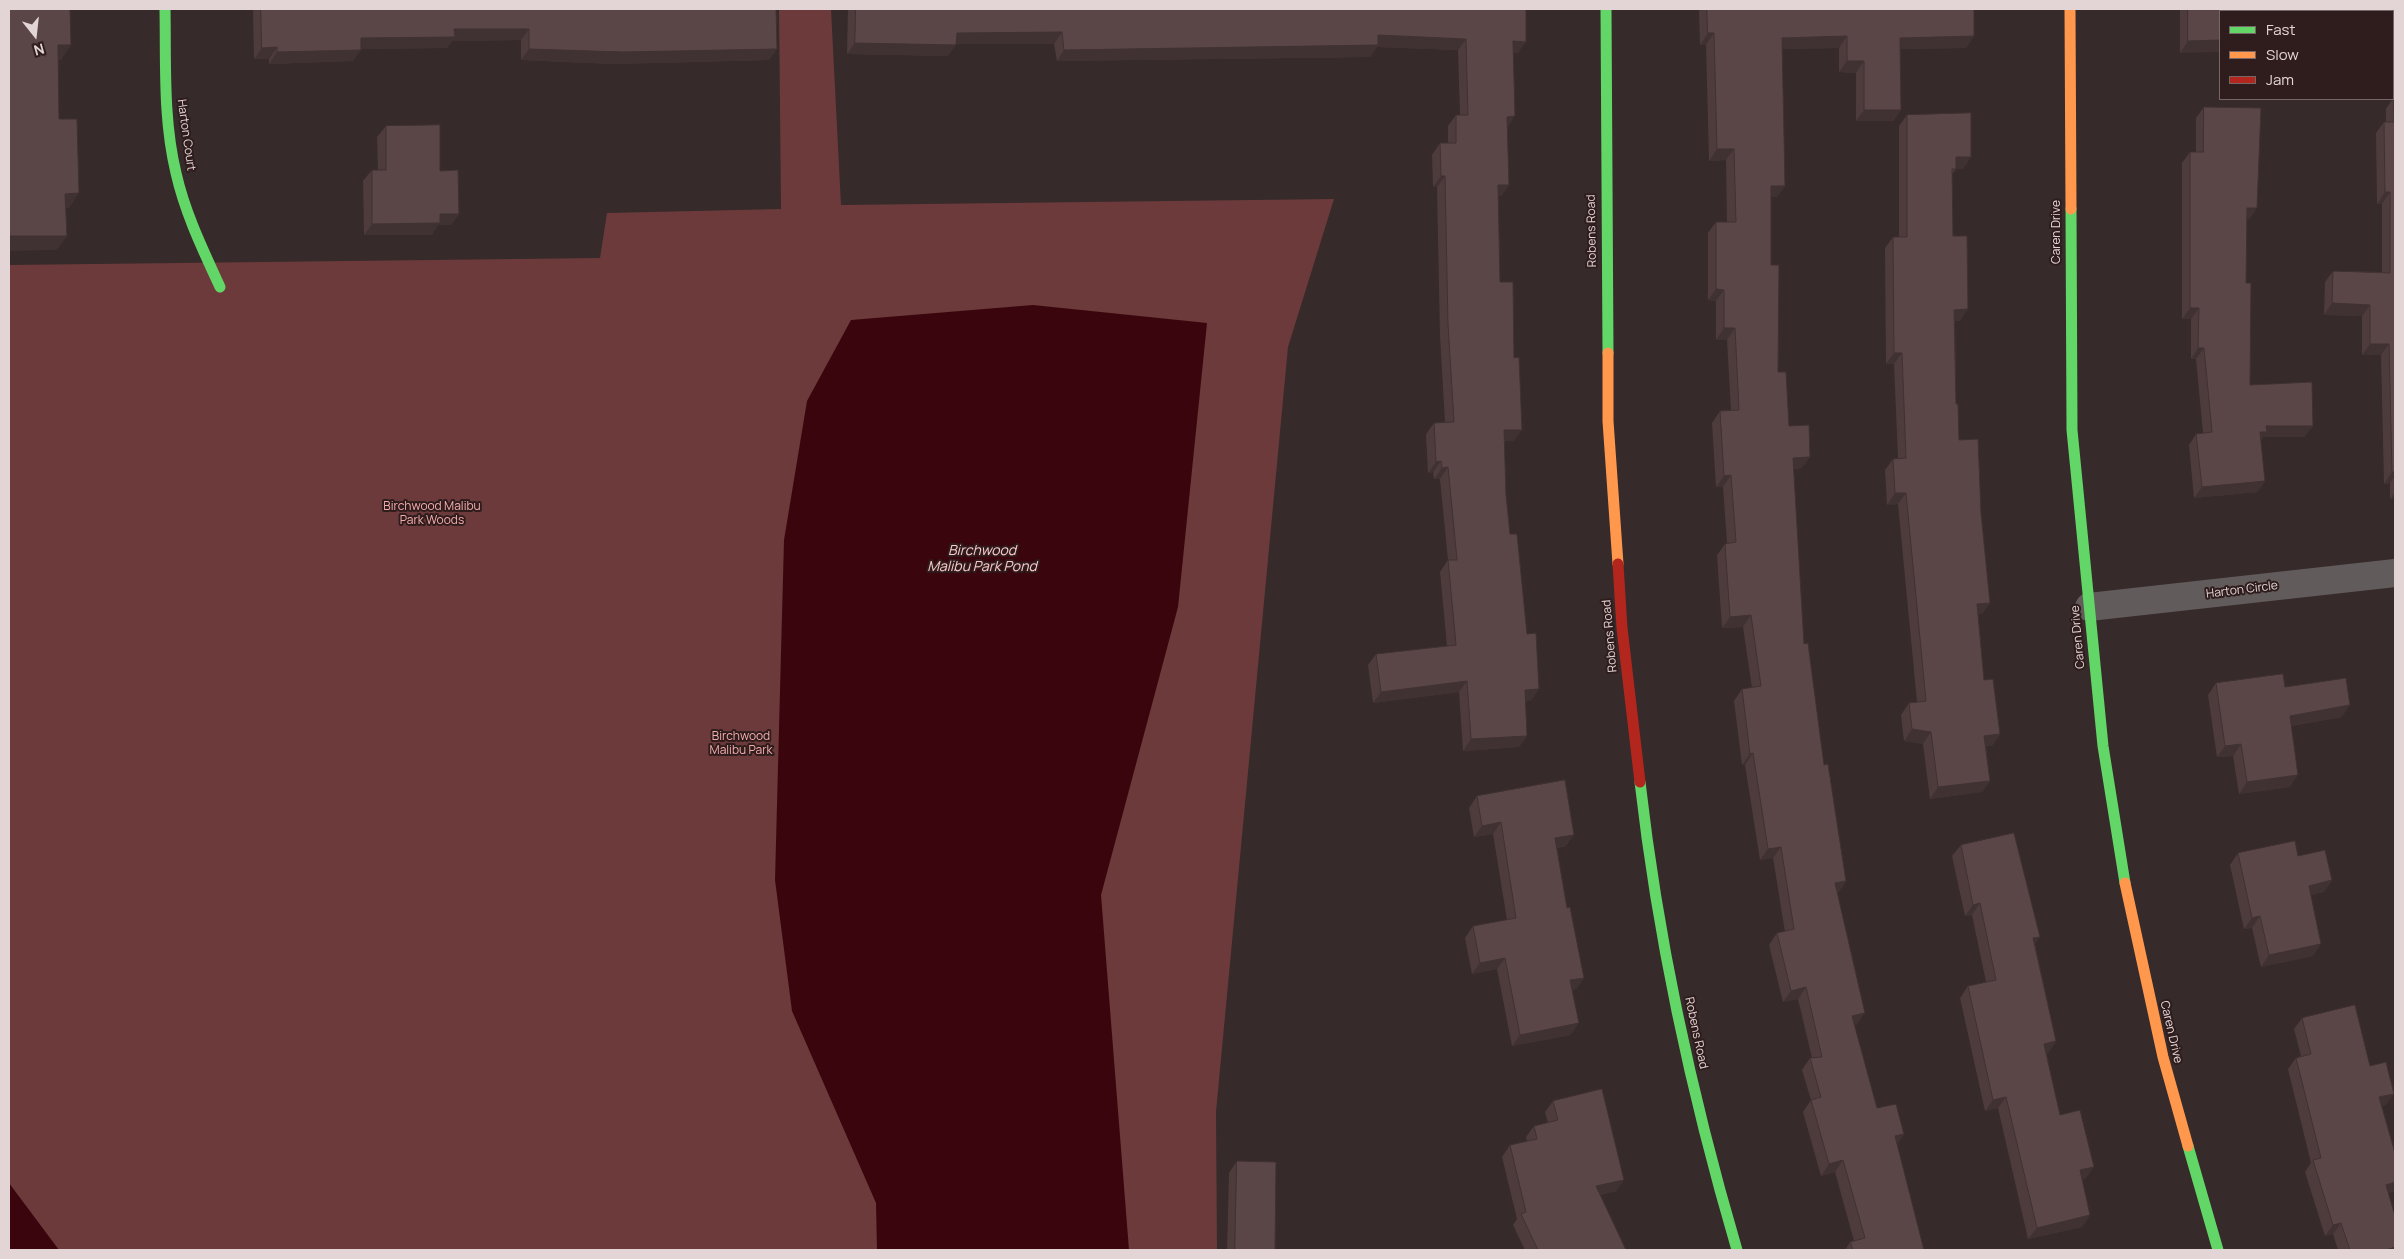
<!DOCTYPE html>
<html>
<head>
<meta charset="utf-8">
<style>
  body { margin:0 }
  #map { position:relative; width:2404px; height:1259px; overflow:hidden; background:#362a2a; font-family:Manrope,sans-serif }
  canvas { display:block }
  .frame { position:absolute; inset:0; border:10px solid #e3d5d5; pointer-events:none }
  .legend { position:absolute; left:2219px; top:10px; width:175px; height:90px; box-sizing:border-box; background:#2f1c1c; border:1px solid #766; margin:0; padding:6px 9px; list-style:none; font-size:15px; color:#e3d5d5 }
  .legend li { display:flex; align-items:center; gap:10px; height:25px }
  .legend b { width:25px; border:1px solid #766 }
  .north { position:absolute; left:10px; top:10px; width:50px; height:50px; -webkit-text-stroke:4px #2f1c1c; paint-order:stroke; rotate:164deg; font-size:14px; font-weight:700; line-height:20px; text-align:center; color:#e3d5d5 }
  .north::after { content:''; display:block; margin:auto; width:18px; height:22px; background:#e3d5d5; clip-path:polygon(50% 0,100% 100%,50% 72%,0 100%) }
</style>
</head>
<body>
<div id="map">
<canvas width="2404" height="1259"></canvas>
<div class="frame"></div>
<ul class="legend">
<li><b style="height:6px;background:#63d668"></b>Fast</li>
<li><b style="height:6px;background:#ff974d"></b>Slow</li>
<li><b style="height:6px;background:#b3261e"></b>Jam</li>
</ul>
<div class="north">N</div>
</div>
<script>
const context = document.querySelector('canvas').getContext('2d');
context.lineJoin = 'round';
function fillPath(path, color) {
  context.fillStyle = color;
  context.fill(path, 'evenodd');
}
function strokePath(path, color, width, dash) {
  context.strokeStyle = color;
  context.lineWidth = width;
  context.lineCap = dash ? 'butt' : 'round';
  context.setLineDash(dash || []);
  context.stroke(path);
}
function drawText(font, color, halo, rows, align = 'center') {
  context.font = font + ' Manrope,sans-serif';
  context.lineWidth = 4;
  context.setLineDash([]);
  context.textBaseline = 'middle';
  context.strokeStyle = halo;
  context.fillStyle = color;
  for (const [text, x, y, turn = 0] of rows) {
    context.save();
    context.translate(x, y);
    context.rotate((+turn || 0) * Math.PI / 180);
    context.textAlign = isNaN(turn) ? turn : align;
    if (halo) context.strokeText(text, 0, 0);
    context.fillText(text, 0, 0);
    context.restore();
  }
}
const green = new Path2D(`
  M 779,9 L 831,9 L 841,205 L 1334,199 L 1288,347 L 1216,1112 L 1217,1250 L 43,1250 L 9,1217 L 9,265 L 600,258 L 607,213 L 781,209 Z`);
const water = new Path2D(`
  M 1033,305 L 1207,323 L 1178,607 L 1101,895 L 1129,1250 L 877,1250 L 876,1203 L 792,1011 L 775,880 L 784,540 L 807,401 L 851,320 Z
  M 9,1183 L 59,1250 L 9,1250 Z`);
const street = new Path2D(`
  M 2089,607 L 2395,573`);
const fast = new Path2D(`
  M 165,9 C 166,64 163,119 176,173 C 185,213 203,250 220,287
  M 1606,9 L 1608,353
  M 2071,209 L 2072,430 L 2103,746 L 2125,883
  M 1640,782 C 1658,940 1692,1097 1737,1250
  M 2188,1146 L 2218,1250`);
const slow = new Path2D(`
  M 2070,9 L 2071,209
  M 1608,353 L 1608,421 L 1618,564
  M 2125,883 L 2163,1057 L 2188,1146`);
const jam = new Path2D(`
  M 1618,564 L 1622,628 L 1640,782`);
const wall = new Path2D(`
  M 253,9 L 776,9 L 777,49 L 769,60 L 614,64 L 521,60 L 521,40 L 452,41 L 447,48 L 361,49 L 353,61 L 269,64 L 269,59 L 254,59 Z
  M 848,9 L 1526,9 L 1518,53 L 1513,53 L 1507,127 L 1509,185 L 1501,196 L 1498,196 L 1500,282 L 1514,441 L 1504,441 L 1506,495 L 1510,534 L 1531,701 L 1525,701 L 1527,736 L 1519,747 L 1463,751 L 1459,692 L 1373,703 L 1368,665 L 1376,654 L 1447,646 L 1440,572 L 1448,560 L 1440,479 L 1434,479 L 1433,472 L 1428,473 L 1426,434 L 1434,423 L 1445,422 L 1440,336 L 1437,187 L 1433,187 L 1432,155 L 1440,143 L 1448,143 L 1448,126 L 1456,115 L 1460,115 L 1458,50 L 1377,47 L 1370,57 L 1057,61 L 1054,44 L 956,44 L 948,56 L 847,54 Z
  M 1699,9 L 1974,9 L 1974,36 L 1966,48 L 1900,49 L 1901,110 L 1893,121 L 1856,121 L 1856,73 L 1839,72 L 1839,48 L 1782,49 L 1785,186 L 1777,197 L 1771,197 L 1771,265 L 1778,372 L 1789,426 L 1802,468 L 1793,469 L 1804,644 L 1824,765 L 1846,881 L 1838,893 L 1857,1024 L 1854,1025 L 1877,1108 L 1904,1134 L 1897,1144 L 1924,1250 L 1845,1250 L 1850,1242 L 1854,1241 L 1835,1172 L 1821,1176 L 1803,1112 L 1811,1100 L 1802,1070 L 1810,1058 L 1812,1058 L 1798,999 L 1783,1002 L 1769,945 L 1777,933 L 1785,932 L 1773,858 L 1760,860 L 1745,765 L 1742,765 L 1734,701 L 1742,689 L 1752,688 L 1743,627 L 1722,628 L 1717,555 L 1725,544 L 1727,543 L 1723,487 L 1716,487 L 1712,423 L 1720,411 L 1731,410 L 1727,340 L 1716,340 L 1716,301 L 1708,300 L 1708,233 L 1716,222 L 1727,222 L 1726,160 L 1709,161 L 1706,45 L 1700,45 Z
  M 2180,9 L 2293,9 L 2293,10 L 2292,11 L 2220,11 L 2180,53 Z
  M 2348,9 L 2395,9 L 2395,42 L 2393,42 L 2393,11 L 2348,11 Z
  M 2394,97 L 2395,97 L 2395,499 L 2390,499 L 2390,483 L 2384,484 L 2381,355 L 2362,355 L 2362,316 L 2324,315 L 2325,282 L 2333,271 L 2382,272 L 2382,204 L 2377,204 L 2376,133 L 2384,122 L 2386,122 L 2386,109 Z
  M 2204,107 L 2250,219 L 2246,219 L 2246,283 L 2250,385 L 2305,437 L 2263,437 L 2261,440 L 2258,492 L 2194,498 L 2189,445 L 2196,434 L 2203,433 L 2196,359 L 2191,359 L 2191,319 L 2182,319 L 2182,163 L 2190,152 L 2196,152 L 2196,118 Z
  M 1907,115 L 1963,169 L 1956,169 L 1952,174 L 1953,236 L 1960,321 L 1955,321 L 1956,404 L 1959,440 L 1981,513 L 1990,603 L 1982,614 L 1978,614 L 1984,680 L 2000,734 L 1992,746 L 1986,746 L 1990,781 L 1982,792 L 1930,799 L 1923,744 L 1904,741 L 1901,715 L 1909,703 L 1917,702 L 1898,504 L 1887,505 L 1885,470 L 1893,459 L 1898,458 L 1894,364 L 1886,364 L 1885,248 L 1893,237 L 1899,237 L 1899,126 Z
  M 386,126 L 440,171 L 459,214 L 451,225 L 438,225 L 432,235 L 364,235 L 363,181 L 372,170 L 378,170 L 377,137 Z
  M 2216,683 L 2285,687 L 2342,717 L 2291,726 L 2290,787 L 2239,794 L 2233,756 L 2217,757 L 2208,695 Z
  M 1477,796 L 1566,846 L 1557,848 L 1567,908 L 1584,978 L 1576,989 L 1572,990 L 1571,1035 L 1512,1046 L 1497,969 L 1472,974 L 1465,938 L 1473,926 L 1507,920 L 1493,834 L 1474,837 L 1469,808 Z
  M 1961,845 L 2035,944 L 2056,1041 L 2048,1053 L 2046,1053 L 2060,1115 L 2086,1178 L 2082,1179 L 2090,1215 L 2082,1227 L 2028,1239 L 1998,1108 L 1985,1111 L 1960,998 L 1968,986 L 1986,982 L 1972,915 L 1965,916 L 1952,856 Z
  M 2238,853 L 2298,856 L 2332,880 L 2324,892 L 2311,895 L 2313,956 L 2261,967 L 2252,928 L 2244,929 L 2230,865 Z
  M 2302,1018 L 2370,1066 L 2386,1105 L 2382,1106 L 2395,1153 L 2395,1190 L 2388,1193 L 2395,1250 L 2338,1250 L 2333,1234 L 2325,1236 L 2305,1172 L 2311,1163 L 2288,1069 L 2296,1058 L 2301,1056 L 2294,1029 Z
  M 1553,1101 L 1624,1180 L 1616,1191 L 1600,1195 L 1626,1250 L 1525,1250 L 1513,1225 L 1517,1219 L 1502,1157 L 1510,1145 L 1527,1141 L 1526,1137 L 1534,1126 L 1548,1123 L 1545,1112 Z
  M 1237,1161 L 1275,1250 L 1227,1250 L 1229,1173 Z`);
const shadedWall = new Path2D(`
  M 2293,10 L 2292,11 L 2250,11 L 2251,11 Z
  M 454,29 L 529,29 L 521,40 L 452,41 L 447,48 L 353,49 L 361,38 Z
  M 2393,30 L 2395,30 L 2395,42 L 2393,42 Z
  M 1062,32 L 1054,44 L 949,44 L 957,33 Z
  M 1708,33 L 1714,33 L 1706,45 L 1700,45 Z
  M 1378,35 L 1466,39 L 1458,50 L 1377,47 L 1370,57 L 1057,61 L 1064,50 Z
  M 1847,36 L 1839,48 L 1774,49 L 1782,38 Z
  M 1974,36 L 1966,48 L 1892,49 L 1900,38 Z
  M 2220,40 L 2220,52 L 2180,53 L 2188,41 Z
  M 1513,41 L 1526,42 L 1518,53 L 1505,53 Z
  M 855,43 L 956,45 L 948,56 L 847,54 Z
  M 58,45 L 71,45 L 61,60 L 48,60 Z
  M 277,47 L 269,59 L 254,59 L 262,48 Z
  M 529,49 L 777,49 L 769,60 L 614,64 L 521,60 Z
  M 361,50 L 353,61 L 269,64 L 277,52 Z
  M 1847,61 L 1864,61 L 1856,73 L 1839,72 Z
  M 1864,110 L 1901,110 L 1893,121 L 1856,121 Z
  M 1515,116 L 1507,128 L 1507,117 Z
  M 1717,149 L 1734,149 L 1726,160 L 1709,161 Z
  M 1956,157 L 1971,157 L 1963,169 L 1948,169 Z
  M 1441,176 L 1445,176 L 1437,187 L 1433,187 Z
  M 1498,185 L 1509,185 L 1501,196 L 1490,197 Z
  M 1771,186 L 1785,186 L 1777,197 L 1763,197 Z
  M 2385,192 L 2390,192 L 2382,204 L 2377,204 Z
  M 79,193 L 69,208 L 55,208 L 65,194 Z
  M 2247,208 L 2257,208 L 2250,219 L 2239,219 Z
  M 440,214 L 459,214 L 451,225 L 438,225 L 432,235 L 364,235 L 372,224 Z
  M 9,236 L 67,236 L 57,250 L 9,251 Z
  M 1716,289 L 1724,290 L 1716,301 L 1708,300 Z
  M 2332,303 L 2370,305 L 2362,316 L 2324,315 Z
  M 2190,308 L 2199,308 L 2191,319 L 2182,319 Z
  M 1968,309 L 1960,321 L 1946,321 L 1954,310 Z
  M 1724,328 L 1735,328 L 1727,340 L 1716,340 Z
  M 2370,344 L 2389,344 L 2381,355 L 2362,355 Z
  M 2198,348 L 2204,348 L 2196,359 L 2191,359 Z
  M 1894,353 L 1902,353 L 1894,364 L 1886,364 Z
  M 2266,426 L 2313,426 L 2305,437 L 2263,437 L 2259,443 L 2260,432 Z
  M 1504,430 L 1522,430 L 1514,441 L 1496,441 Z
  M 1810,457 L 1802,468 L 1785,469 L 1793,458 Z
  M 1441,461 L 1433,472 L 1428,473 L 1436,462 Z
  M 1448,467 L 1440,479 L 1434,479 L 1442,468 Z
  M 2392,472 L 2395,472 L 2395,476 L 2390,483 L 2384,484 Z
  M 1731,475 L 1723,487 L 1716,487 L 1724,476 Z
  M 2265,481 L 2258,492 L 2194,498 L 2202,487 Z
  M 2395,492 L 2395,499 L 2390,499 Z
  M 1895,493 L 1906,493 L 1898,504 L 1887,505 Z
  M 1990,603 L 1982,614 L 1969,615 L 1977,604 Z
  M 1751,615 L 1743,627 L 1722,628 L 1730,617 Z
  M 1467,681 L 1459,692 L 1373,703 L 1381,692 Z
  M 1539,689 L 1531,701 L 1517,701 L 1525,690 Z
  M 2350,705 L 2342,717 L 2282,727 L 2290,716 Z
  M 1912,729 L 1931,732 L 1923,744 L 1904,741 Z
  M 2000,734 L 1992,746 L 1976,748 L 1984,736 Z
  M 1527,736 L 1519,747 L 1463,751 L 1471,739 Z
  M 2241,744 L 2233,756 L 2217,757 L 2225,746 Z
  M 1753,753 L 1745,765 L 1742,765 L 1750,754 Z
  M 2298,775 L 2290,787 L 2239,794 L 2247,782 Z
  M 1990,781 L 1982,792 L 1930,799 L 1938,787 Z
  M 1501,822 L 1493,834 L 1474,837 L 1482,826 Z
  M 1574,835 L 1566,846 L 1547,849 L 1555,838 Z
  M 1781,847 L 1773,858 L 1760,860 L 1768,849 Z
  M 2332,880 L 2324,892 L 2301,897 L 2309,886 Z
  M 1846,881 L 1838,893 L 1835,883 Z
  M 1980,903 L 1972,915 L 1965,916 L 1973,905 Z
  M 2260,916 L 2252,928 L 2244,929 L 2252,918 Z
  M 2040,937 L 2032,948 L 2033,938 Z
  M 2321,944 L 2313,956 L 2261,967 L 2269,955 Z
  M 1505,958 L 1497,969 L 1472,974 L 1480,963 Z
  M 1584,978 L 1576,989 L 1562,992 L 1570,980 Z
  M 1806,987 L 1798,999 L 1783,1002 L 1791,991 Z
  M 1865,1013 L 1857,1024 L 1844,1027 L 1852,1016 Z
  M 1579,1023 L 1571,1035 L 1512,1046 L 1520,1035 Z
  M 2056,1041 L 2048,1053 L 2036,1055 L 2044,1044 Z
  M 2394,1094 L 2386,1105 L 2371,1109 L 2379,1097 Z
  M 2006,1097 L 1998,1108 L 1985,1111 L 1993,1100 Z
  M 1904,1134 L 1896,1146 L 1895,1136 Z
  M 1843,1160 L 1835,1172 L 1821,1176 L 1829,1164 Z
  M 2094,1167 L 2086,1178 L 2072,1181 L 2080,1170 Z
  M 1624,1180 L 1616,1191 L 1588,1198 L 1596,1186 Z
  M 2395,1182 L 2395,1191 L 2378,1197 L 2386,1185 Z
  M 2090,1215 L 2082,1227 L 2028,1239 L 2037,1228 Z
  M 2341,1223 L 2333,1234 L 2325,1236 L 2333,1225 Z
  M 2395,1247 L 2395,1250 L 2386,1250 Z`);
const building = new Path2D(`
  M 9,9 L 70,9 L 71,45 L 58,45 L 59,119 L 77,119 L 79,193 L 65,194 L 67,236 L 9,236 Z
  M 261,9 L 776,9 L 777,49 L 622,52 L 529,49 L 529,29 L 454,29 L 455,37 L 361,38 L 361,50 L 277,52 L 277,47 L 262,48 Z
  M 856,9 L 1526,9 L 1526,42 L 1513,41 L 1515,116 L 1507,117 L 1509,185 L 1498,185 L 1500,282 L 1513,282 L 1514,358 L 1519,357 L 1522,430 L 1504,430 L 1506,495 L 1510,534 L 1517,534 L 1527,634 L 1536,633 L 1539,689 L 1525,690 L 1527,736 L 1471,739 L 1467,681 L 1381,692 L 1376,654 L 1456,645 L 1448,560 L 1457,560 L 1448,467 L 1442,468 L 1441,461 L 1436,462 L 1434,423 L 1454,422 L 1448,324 L 1445,176 L 1441,176 L 1440,143 L 1456,143 L 1456,115 L 1468,115 L 1466,39 L 1378,35 L 1378,45 L 1064,50 L 1062,32 L 957,33 L 956,45 L 855,43 Z
  M 1707,9 L 1974,9 L 1974,36 L 1900,38 L 1901,110 L 1864,110 L 1864,61 L 1847,61 L 1847,36 L 1782,38 L 1785,186 L 1771,186 L 1771,265 L 1779,265 L 1778,372 L 1786,372 L 1789,426 L 1809,425 L 1810,457 L 1793,458 L 1804,644 L 1808,643 L 1824,765 L 1828,764 L 1846,881 L 1835,883 L 1865,1013 L 1852,1016 L 1877,1108 L 1896,1104 L 1904,1134 L 1895,1136 L 1924,1250 L 1853,1250 L 1850,1242 L 1865,1238 L 1843,1160 L 1829,1164 L 1811,1100 L 1821,1097 L 1810,1058 L 1822,1057 L 1806,987 L 1791,991 L 1777,933 L 1794,929 L 1781,847 L 1768,849 L 1753,753 L 1750,754 L 1742,689 L 1761,686 L 1751,615 L 1730,617 L 1725,544 L 1736,542 L 1731,475 L 1724,476 L 1720,411 L 1739,410 L 1735,328 L 1724,328 L 1724,290 L 1716,289 L 1716,222 L 1736,222 L 1734,149 L 1717,149 L 1714,33 L 1708,33 Z
  M 2188,9 L 2293,9 L 2293,10 L 2220,11 L 2220,40 L 2188,41 Z
  M 2356,9 L 2395,9 L 2395,30 L 2393,30 L 2393,11 L 2356,11 Z
  M 2394,97 L 2395,97 L 2395,472 L 2392,472 L 2389,344 L 2370,344 L 2370,305 L 2332,303 L 2333,271 L 2390,273 L 2390,192 L 2385,192 L 2384,122 L 2394,122 Z
  M 2204,107 L 2261,108 L 2257,208 L 2247,208 L 2246,283 L 2251,283 L 2250,385 L 2312,382 L 2313,426 L 2266,426 L 2267,432 L 2260,432 L 2265,481 L 2202,487 L 2196,434 L 2212,432 L 2204,348 L 2198,348 L 2199,308 L 2190,308 L 2190,152 L 2203,152 Z
  M 1971,113 L 1971,157 L 1956,157 L 1956,169 L 1952,169 L 1953,236 L 1967,236 L 1968,309 L 1954,310 L 1956,404 L 1958,404 L 1959,440 L 1978,439 L 1981,513 L 1990,603 L 1977,604 L 1984,680 L 1993,679 L 2000,734 L 1984,736 L 1990,781 L 1938,787 L 1931,732 L 1912,729 L 1909,703 L 1926,701 L 1906,493 L 1895,493 L 1893,459 L 1906,458 L 1902,353 L 1894,353 L 1893,237 L 1907,237 L 1907,115 Z
  M 440,125 L 440,171 L 458,170 L 459,214 L 440,214 L 440,223 L 372,224 L 372,170 L 386,170 L 386,126 Z
  M 2283,674 L 2285,687 L 2346,678 L 2350,705 L 2290,716 L 2298,775 L 2247,782 L 2241,744 L 2225,746 L 2216,683 Z
  M 1565,780 L 1574,835 L 1555,838 L 1567,908 L 1570,907 L 1584,978 L 1570,980 L 1579,1023 L 1520,1035 L 1505,958 L 1480,963 L 1473,926 L 1516,918 L 1501,822 L 1482,826 L 1477,796 Z
  M 2014,833 L 2040,937 L 2033,938 L 2056,1041 L 2044,1044 L 2060,1115 L 2080,1110 L 2094,1167 L 2080,1170 L 2090,1215 L 2037,1228 L 2006,1097 L 1993,1100 L 1968,986 L 1996,980 L 1980,903 L 1973,905 L 1961,845 Z
  M 2295,841 L 2298,856 L 2325,850 L 2332,880 L 2309,886 L 2321,944 L 2269,955 L 2260,916 L 2252,918 L 2238,853 Z
  M 2355,1005 L 2370,1066 L 2386,1062 L 2394,1094 L 2379,1097 L 2395,1153 L 2395,1182 L 2386,1185 L 2395,1216 L 2395,1247 L 2386,1250 L 2350,1250 L 2341,1223 L 2333,1225 L 2313,1160 L 2321,1158 L 2296,1058 L 2311,1054 L 2302,1018 Z
  M 1602,1089 L 1624,1180 L 1596,1186 L 1626,1250 L 1538,1250 L 1521,1214 L 1526,1212 L 1510,1145 L 1537,1139 L 1534,1126 L 1558,1120 L 1553,1101 Z
  M 1237,1161 L 1276,1162 L 1275,1250 L 1235,1250 Z`);
const streetNames = [
  ["Harton Court",186,135,82],
  ["Robens Road",1592,231,-91],
  ["Caren Drive",2057,232,-90],
  ["Harton Circle",2242,590,-7],
  ["Robens Road",1610,636,-95],
  ["Caren Drive",2078,637,-95],
  ["Caren Drive",2171,1032,77],
  ["Robens Road",1696,1033,78]
];
const parkNames = [
  ["Birchwood Malibu",432,507],
  ["Park Woods",432,521],
  ["Birchwood",741,737],
  ["Malibu Park",741,751]
];
const waterNames = [
  ["Birchwood",982,551],
  ["Malibu Park Pond",982,567]
];
fillPath(green, '#6c3a3a');
fillPath(water, '#3b050d');
strokePath(street, '#615b5b', 28);
strokePath(fast, '#63d668', 11);
strokePath(slow, '#ff974d', 11);
strokePath(jam, '#b3261e', 11);
fillPath(wall, '#4e3c3d');
fillPath(shadedWall, '#403132');
fillPath(building, '#5b4647');
strokePath(building, '#403132', 1);
drawText('12px', '#e3d5d5', '#2f1c1c', streetNames);
drawText('12px', '#f5adad', '#2f1c1c', parkNames);
drawText('italic 14px', '#fecccc', '#2f1c1c', waterNames);
</script>
</body>
</html>
